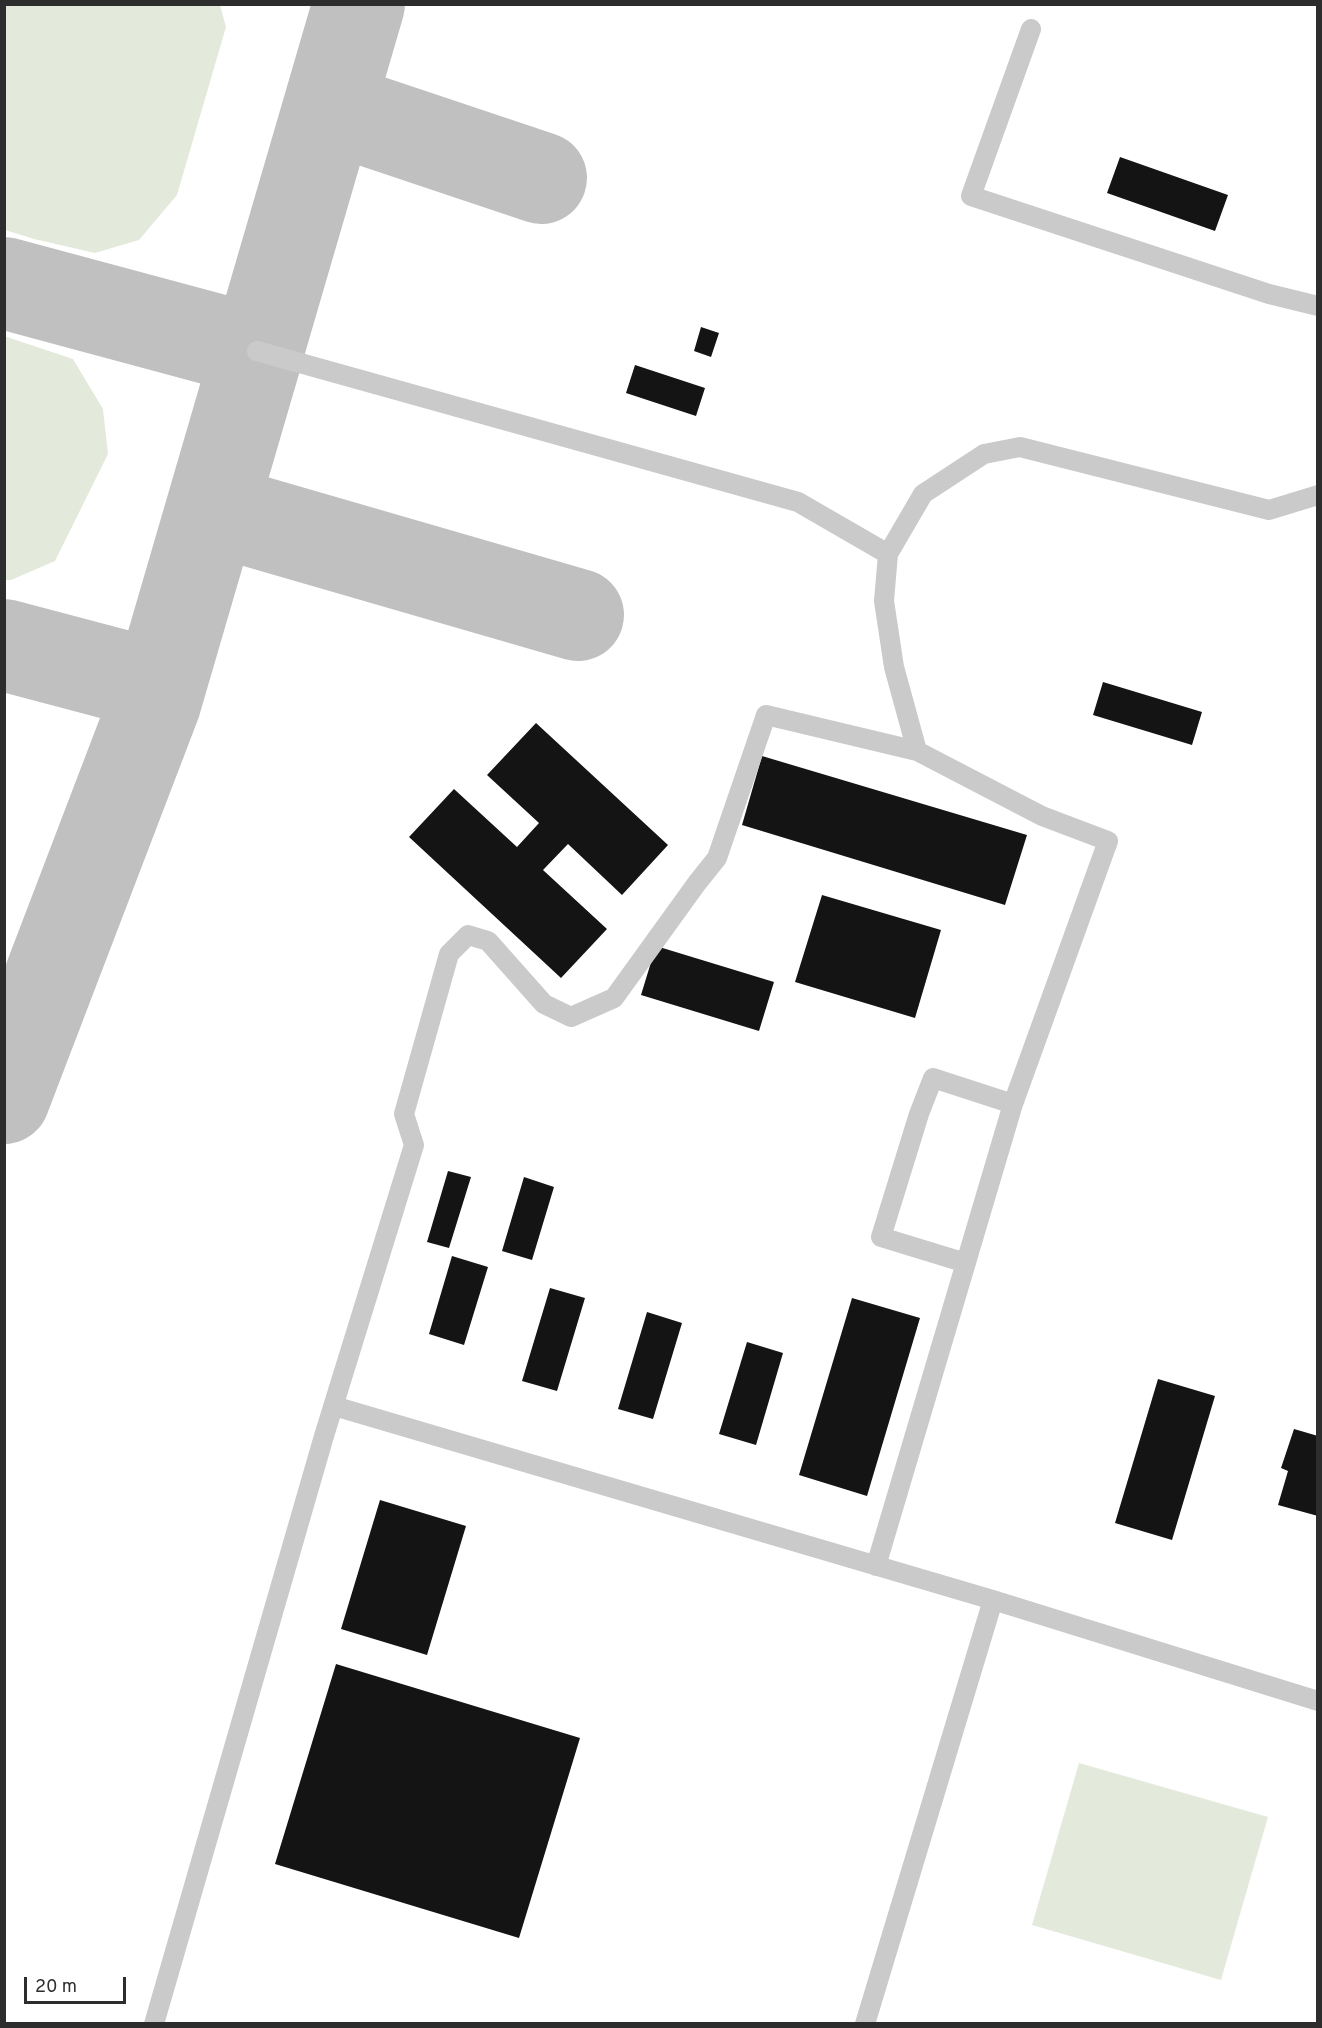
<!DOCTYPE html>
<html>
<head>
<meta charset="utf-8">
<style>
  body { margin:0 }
  #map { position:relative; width:1322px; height:2028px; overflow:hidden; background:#fff; font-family:Overpass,sans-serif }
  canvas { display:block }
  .frame { position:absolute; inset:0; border:6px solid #2d2d2d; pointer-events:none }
  .scale { position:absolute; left:24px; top:1977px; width:102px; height:27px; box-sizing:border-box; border:3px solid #2d2d2d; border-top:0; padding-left:8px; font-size:18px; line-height:21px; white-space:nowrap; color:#2d2d2d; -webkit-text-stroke:4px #fff; paint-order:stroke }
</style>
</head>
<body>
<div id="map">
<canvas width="1322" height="2028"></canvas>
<div class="frame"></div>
<div class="scale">20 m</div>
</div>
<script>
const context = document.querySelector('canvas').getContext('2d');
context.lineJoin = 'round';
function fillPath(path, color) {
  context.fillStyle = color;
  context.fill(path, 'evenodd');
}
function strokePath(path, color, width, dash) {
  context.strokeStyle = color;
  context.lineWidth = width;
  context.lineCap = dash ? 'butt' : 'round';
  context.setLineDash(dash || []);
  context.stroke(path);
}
const green = new Path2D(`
  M 5,4 L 220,5 L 226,27 L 177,195 L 139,240 L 95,253 L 34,239 L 5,230 Z
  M 4,336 L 73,359 L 103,409 L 108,454 L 55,561 L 11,580 L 4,580 Z
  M 1079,1763 L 1268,1817 L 1221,1980 L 1032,1925 Z`);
const taxiway = new Path2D(`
  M 329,107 L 541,178
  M 4,283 L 257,351
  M 212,509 L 578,615
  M 4,645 L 159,686
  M 4,1098 L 155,703 L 359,4`);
const building = new Path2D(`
  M 1120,157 L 1228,195 L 1215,231 L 1107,193 Z
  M 701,327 L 719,333 L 711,357 L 694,351 Z
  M 635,365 L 705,388 L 696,416 L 626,393 Z
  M 1103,682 L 1202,712 L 1192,745 L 1093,715 Z
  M 536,723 L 668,845 L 622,895 L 568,844 L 543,870 L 607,929 L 561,978 L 409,837 L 454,789 L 517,847 L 539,823 L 487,775 Z
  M 762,756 L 1027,835 L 1005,905 L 742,825 Z
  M 822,895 L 941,930 L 915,1018 L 795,982 Z
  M 656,946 L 774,982 L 759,1031 L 641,995 Z
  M 448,1171 L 471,1177 L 449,1248 L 427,1242 Z
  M 524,1177 L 554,1187 L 532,1260 L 502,1251 Z
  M 452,1256 L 488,1267 L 464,1345 L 429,1334 Z
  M 550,1288 L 585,1298 L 557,1391 L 522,1381 Z
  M 852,1298 L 920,1318 L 867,1496 L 799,1475 Z
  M 647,1312 L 682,1323 L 653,1419 L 618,1409 Z
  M 747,1342 L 783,1353 L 756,1445 L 719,1434 Z
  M 1158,1379 L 1215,1396 L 1172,1540 L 1115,1523 Z
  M 1294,1429 L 1318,1436 L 1318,1516 L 1278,1505 L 1288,1471 L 1281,1468 Z
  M 380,1500 L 466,1526 L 427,1655 L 341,1629 Z
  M 336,1664 L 580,1738 L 519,1938 L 275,1864 Z`);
const service = new Path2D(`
  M 1031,29 L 971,196 L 1269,294 L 1318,306
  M 257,351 L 798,502 L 888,554
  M 917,751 L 894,667 L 884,601 L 888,554 L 923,494 L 984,454 L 1020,447 L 1269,510 L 1318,495
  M 334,1406 L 993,1600 L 1318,1701
  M 876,1566 L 1013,1104
  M 154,2024 L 324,1436 L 414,1145 L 404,1114 L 449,954 L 468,935 L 488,941 L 544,1004 L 571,1017 L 614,998 L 697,883 L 717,858 L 766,715 L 917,751 L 1042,816 L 1108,841 L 1013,1104 L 933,1078 L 919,1114 L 881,1237 L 966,1263
  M 865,2024 L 993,1600`);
fillPath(green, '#e4eadb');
strokePath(taxiway, '#c0c0c0', 92);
fillPath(building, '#141414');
strokePath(service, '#cacaca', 20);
</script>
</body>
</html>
